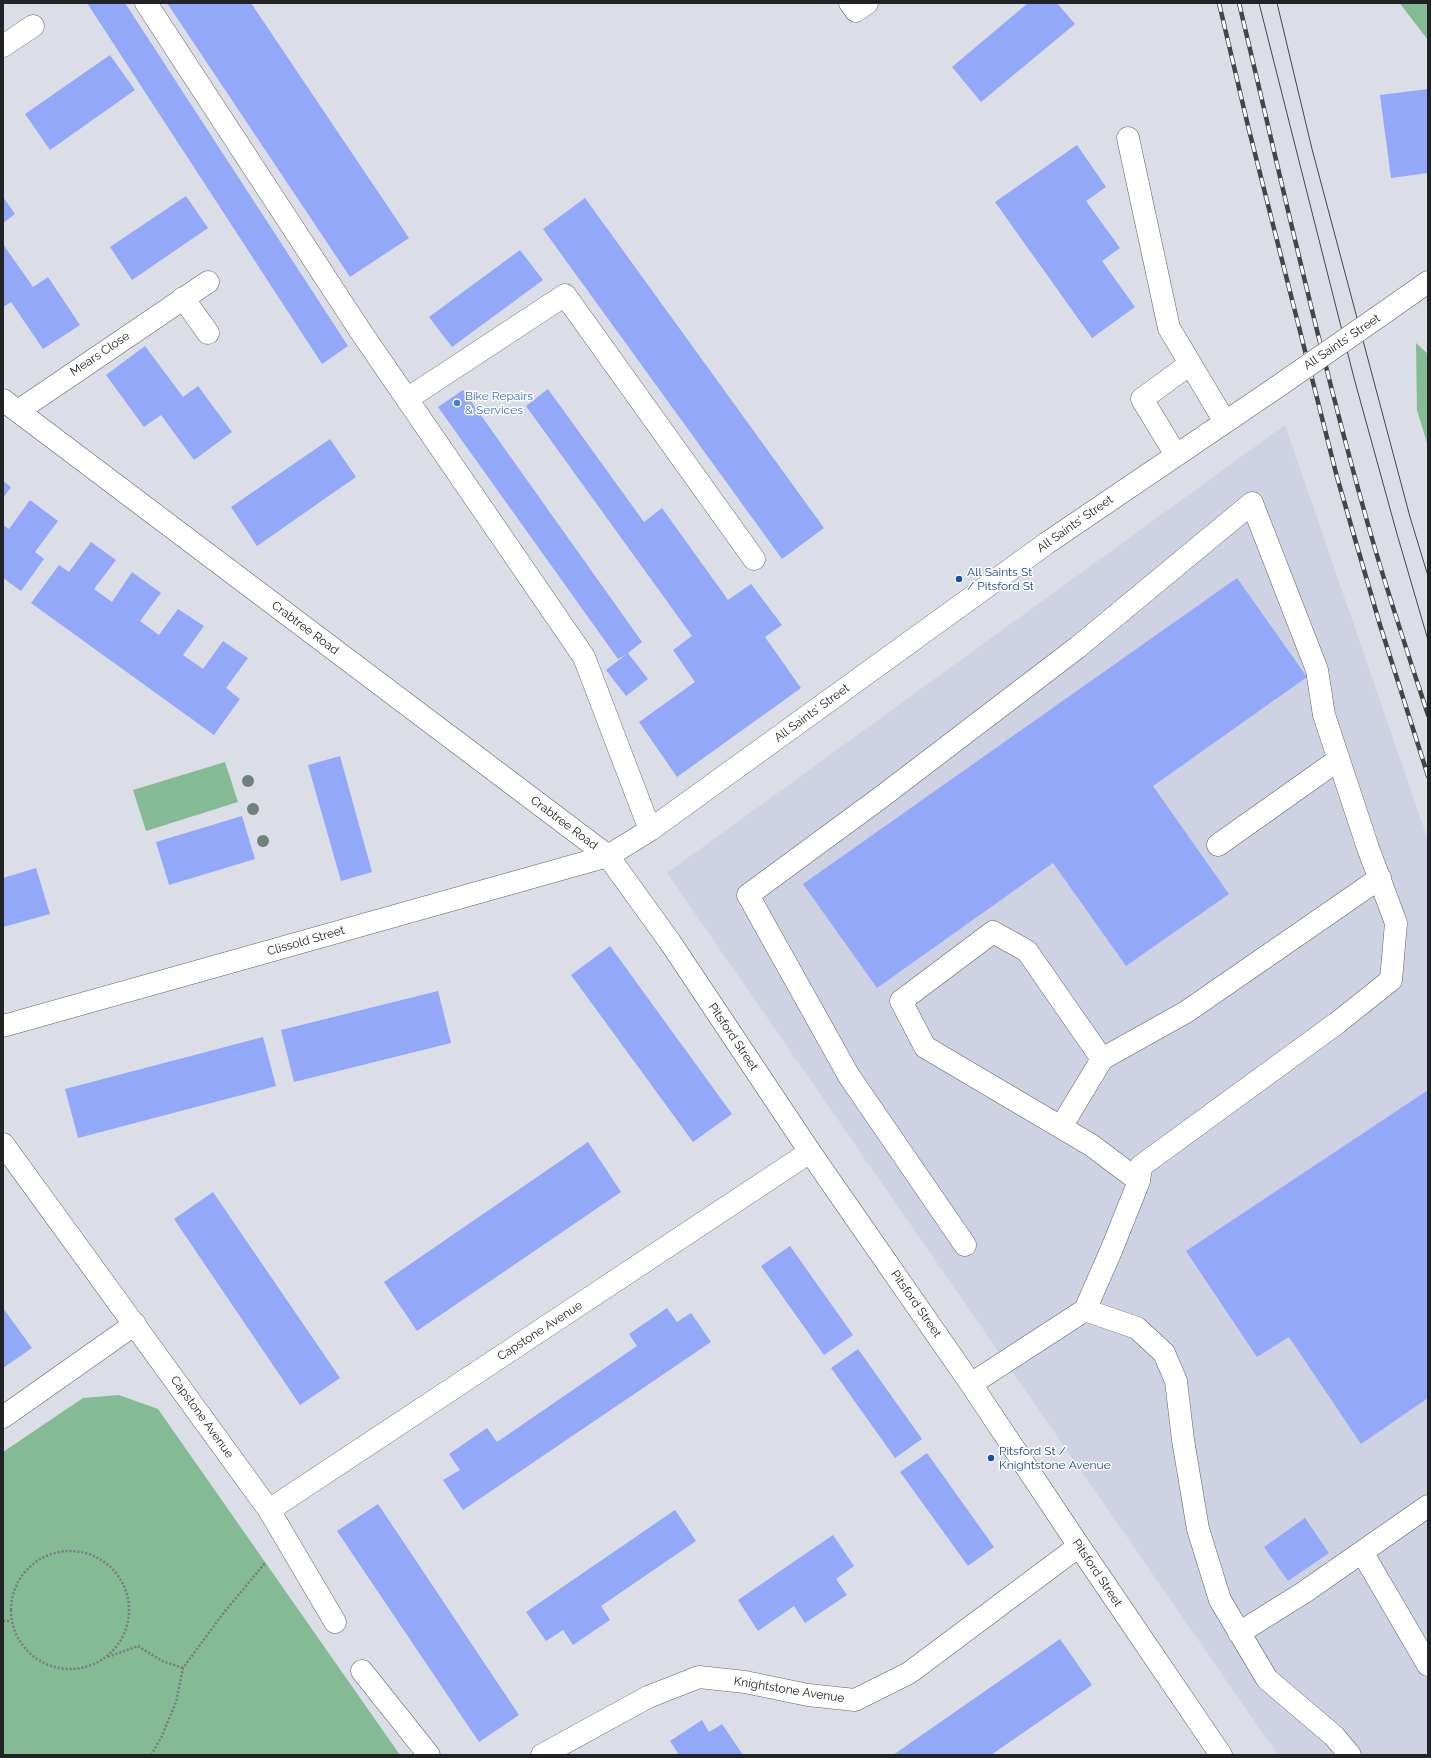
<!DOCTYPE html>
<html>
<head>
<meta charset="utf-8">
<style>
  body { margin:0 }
  #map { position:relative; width:1431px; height:1758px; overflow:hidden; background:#dbdee7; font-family:Raleway,sans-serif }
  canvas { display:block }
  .frame { position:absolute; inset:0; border:4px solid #222326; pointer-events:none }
</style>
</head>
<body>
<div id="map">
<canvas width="1431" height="1758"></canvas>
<div class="frame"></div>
</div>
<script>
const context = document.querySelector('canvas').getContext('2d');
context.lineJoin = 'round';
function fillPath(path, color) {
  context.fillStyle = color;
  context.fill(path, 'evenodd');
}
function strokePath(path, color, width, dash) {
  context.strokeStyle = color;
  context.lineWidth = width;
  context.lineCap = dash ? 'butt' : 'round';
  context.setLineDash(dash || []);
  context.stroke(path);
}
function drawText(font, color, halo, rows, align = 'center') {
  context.font = font + ' Raleway,sans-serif';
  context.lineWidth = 3;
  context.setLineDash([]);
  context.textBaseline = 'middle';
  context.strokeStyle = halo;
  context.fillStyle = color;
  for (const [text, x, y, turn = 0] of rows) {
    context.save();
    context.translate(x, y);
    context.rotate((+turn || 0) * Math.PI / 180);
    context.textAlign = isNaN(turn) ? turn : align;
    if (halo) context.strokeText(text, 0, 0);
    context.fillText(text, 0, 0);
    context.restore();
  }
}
const built = new Path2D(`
  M 1285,425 L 1428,840 L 1428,1755 L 1278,1755 L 667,873 Z`);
const green = new Path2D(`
  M 1400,3 L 1428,3 L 1428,40 L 1401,5 Z
  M 1416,343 L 1428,354 L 1428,446 L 1417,410 Z
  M 225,762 L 238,802 L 146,831 L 133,790 Z
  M 119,1395 L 158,1409 L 400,1755 L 3,1755 L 3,1452 L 83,1398 Z`);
const building = new Path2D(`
  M 87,3 L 125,3 L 348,346 L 322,364 Z
  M 167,3 L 251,3 L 409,238 L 350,277 Z
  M 1028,3 L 1057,3 L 1075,24 L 981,102 L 952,67 Z
  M 110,55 L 135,90 L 50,150 L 25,114 Z
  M 1428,89 L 1428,173 L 1391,178 L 1380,95 Z
  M 1077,145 L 1106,187 L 1086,201 L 1120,248 L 1102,261 L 1135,307 L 1092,338 L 995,202 Z
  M 186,196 L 208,228 L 132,280 L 110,247 Z
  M 3,197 L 15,214 L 3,223 Z
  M 585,198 L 824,528 L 782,559 L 543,229 Z
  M 3,244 L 33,287 L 48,277 L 80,325 L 43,349 L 11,302 L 3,307 Z
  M 520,250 L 543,280 L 452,347 L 429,317 Z
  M 145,346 L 183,397 L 198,386 L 232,432 L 194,460 L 161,415 L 144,427 L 106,375 Z
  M 548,389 L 644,522 L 662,508 L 728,600 L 751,584 L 782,625 L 765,637 L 801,688 L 677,777 L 639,722 L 695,682 L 673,650 L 692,636 L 526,406 Z
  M 463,390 L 642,642 L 628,653 L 618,659 L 438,407 Z
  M 330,439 L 356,477 L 257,546 L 231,507 Z
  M 3,481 L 11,487 L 3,498 Z
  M 30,500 L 58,521 L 35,552 L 44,559 L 21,591 L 3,578 L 3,525 L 9,529 Z
  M 91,542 L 116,560 L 94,589 L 112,602 L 132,572 L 161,593 L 140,621 L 159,635 L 178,609 L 204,626 L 183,655 L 203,669 L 223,641 L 248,658 L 226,688 L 240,699 L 214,735 L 31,603 L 59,565 L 69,572 Z
  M 1237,578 L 1307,677 L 1153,786 L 1229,894 L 1126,966 L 1053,863 L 877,988 L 803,884 Z
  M 628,653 L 648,679 L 626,696 L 606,670 Z
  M 340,756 L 372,872 L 341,881 L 308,765 Z
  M 242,816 L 255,859 L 169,885 L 156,842 Z
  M 36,868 L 50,914 L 3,927 L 3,878 Z
  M 610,946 L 732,1114 L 693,1142 L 571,975 Z
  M 438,991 L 451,1043 L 294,1082 L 281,1030 Z
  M 263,1037 L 276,1086 L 78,1138 L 65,1089 Z
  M 1428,1090 L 1428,1398 L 1361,1444 L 1289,1337 L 1257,1357 L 1186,1251 Z
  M 588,1142 L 621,1192 L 417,1331 L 384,1282 Z
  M 213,1192 L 340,1378 L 300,1405 L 174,1219 Z
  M 790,1246 L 853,1335 L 824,1355 L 761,1266 Z
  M 3,1308 L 32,1348 L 3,1368 Z
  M 667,1308 L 677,1322 L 691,1313 L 711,1342 L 463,1510 L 443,1480 L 460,1470 L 449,1454 L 487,1428 L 497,1442 L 637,1346 L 629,1334 Z
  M 858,1349 L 922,1439 L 895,1458 L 831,1368 Z
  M 927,1453 L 994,1547 L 968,1566 L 900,1472 Z
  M 378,1504 L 519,1715 L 479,1742 L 337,1531 Z
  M 675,1510 L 696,1541 L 601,1606 L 610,1620 L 573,1645 L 563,1630 L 546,1641 L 526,1612 Z
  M 1305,1518 L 1329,1553 L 1288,1581 L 1264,1547 Z
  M 833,1535 L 854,1566 L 836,1579 L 847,1595 L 805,1623 L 794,1606 L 758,1631 L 738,1600 Z
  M 1060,1639 L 1092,1685 L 991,1755 L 893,1755 Z
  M 702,1720 L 709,1732 L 722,1724 L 743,1755 L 679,1755 L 670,1741 Z`);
const path = new Path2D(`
  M11 1610a59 59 0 1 1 118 0a59 59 0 1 1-118 0Z
  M 3,1621 L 10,1621
  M 108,1657 L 138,1646 L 162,1661 L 183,1668
  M 151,1755 L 161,1738 L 176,1702 L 183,1668 L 222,1615 L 265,1563`);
const minor = new Path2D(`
  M 146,3 L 361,332 L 584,657 L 650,830
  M 850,3 L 856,11 L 867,3
  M 3,46 L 33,26
  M 1128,138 L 1169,328 L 1225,422
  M 183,298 L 208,333
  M 1378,317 L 1428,282
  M 407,399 L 565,295 L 754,559
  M 3,400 L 608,856 L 670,942 L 810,1152 L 971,1384 L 1079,1546 L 1221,1755
  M 18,411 L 208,282
  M 1176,455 L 1142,399 L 1190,364
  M 1218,845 L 1338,760
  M 3,1026 L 608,856 L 650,830 L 1047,543 L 1277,387
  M 1102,1059 L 1186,1012 L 1380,878
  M 1061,1127 L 1102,1059 L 1027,951 L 993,932 L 901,1001 L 925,1047 L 1091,1145 L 1139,1181
  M 3,1144 L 269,1510 L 335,1622
  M 965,1245 L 849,1076 L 748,895 L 880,798 L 1078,647 L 1252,503 L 1317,670 L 1324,715 L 1368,848 L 1396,923 L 1391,980 L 1337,1023 L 1141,1166 L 1139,1181 L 1111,1251 L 1085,1310
  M 971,1384 L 1085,1310 L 1137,1328 L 1164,1353 L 1176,1381 L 1183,1440 L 1198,1529 L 1220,1600 L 1267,1679 L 1334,1736 L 1350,1755
  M 3,1417 L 135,1324
  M 269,1510 L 810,1152
  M 1362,1552 L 1428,1665
  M 1239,1633 L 1303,1593 L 1428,1506
  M 362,1671 L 429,1755
  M 542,1755 L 648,1697 L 699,1677 L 745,1682 L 808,1695 L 855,1700 L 909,1673 L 1079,1546`);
const tram = new Path2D(`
  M 1259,3 L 1354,378 L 1397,534 L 1428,640
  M 1277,3 L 1312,149 L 1410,517 L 1428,576`);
const rail = new Path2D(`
  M 1219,3 L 1248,126 L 1337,477 L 1380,625 L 1428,776
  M 1239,3 C 1282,183 1322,364 1373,542 C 1390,600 1409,657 1428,715`);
const minorBridge = new Path2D(`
  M 1277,387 L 1378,317`);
const trees = [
  [248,781],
  [253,809],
  [263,841]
];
const markers = [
  [457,403,4,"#3f7fe0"],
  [959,579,4,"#1a4fb4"],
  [991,1458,4,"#1a4fb4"]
];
const streetNames = [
  ["All Saints' Street",1342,342,-34],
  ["Mears Close",100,354,-34],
  ["All Saints' Street",1075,524,-35],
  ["Crabtree Road",305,628,37],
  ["All Saints' Street",812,713,-36],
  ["Crabtree Road",564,823,37],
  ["Clissold Street",306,941,-16],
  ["Pitsford Street",733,1037,56],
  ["Pitsford Street",916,1304,55],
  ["Capstone Avenue",540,1331,-33],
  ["Capstone Avenue",202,1417,54],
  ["Pitsford Street",1097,1573,56],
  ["Knightstone Avenue",789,1690,9]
];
const shopNames = [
  ["Bike Repairs",465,396],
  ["& Services",465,410]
];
const transitNames = [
  ["All Saints St",967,572],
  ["/ Pitsford St",967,586],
  ["Pitsford St /",999,1451],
  ["Knightstone Avenue",999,1465]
];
fillPath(built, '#ced2e2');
fillPath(green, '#85bb94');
fillPath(building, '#93a8f9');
strokePath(minor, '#60636b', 23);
strokePath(path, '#7a7b81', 2.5, [2, 2]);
strokePath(minor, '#fff', 22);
strokePath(tram, '#444549', 1);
strokePath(rail, '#444549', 4.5);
strokePath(rail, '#fff', 3, [9]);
strokePath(minorBridge, '#60636b', 23, []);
strokePath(minorBridge, '#fff', 22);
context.fillStyle = '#6e837a';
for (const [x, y] of trees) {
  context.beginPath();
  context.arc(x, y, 6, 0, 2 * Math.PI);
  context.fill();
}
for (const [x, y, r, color] of markers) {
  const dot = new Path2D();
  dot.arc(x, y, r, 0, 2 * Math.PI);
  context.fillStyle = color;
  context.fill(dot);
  strokePath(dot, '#fff', 1.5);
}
drawText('12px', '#222326', '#fff', streetNames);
drawText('12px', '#366cbe', '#fff', shopNames, 'left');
drawText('12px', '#164399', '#fff', transitNames, 'left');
</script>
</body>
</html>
